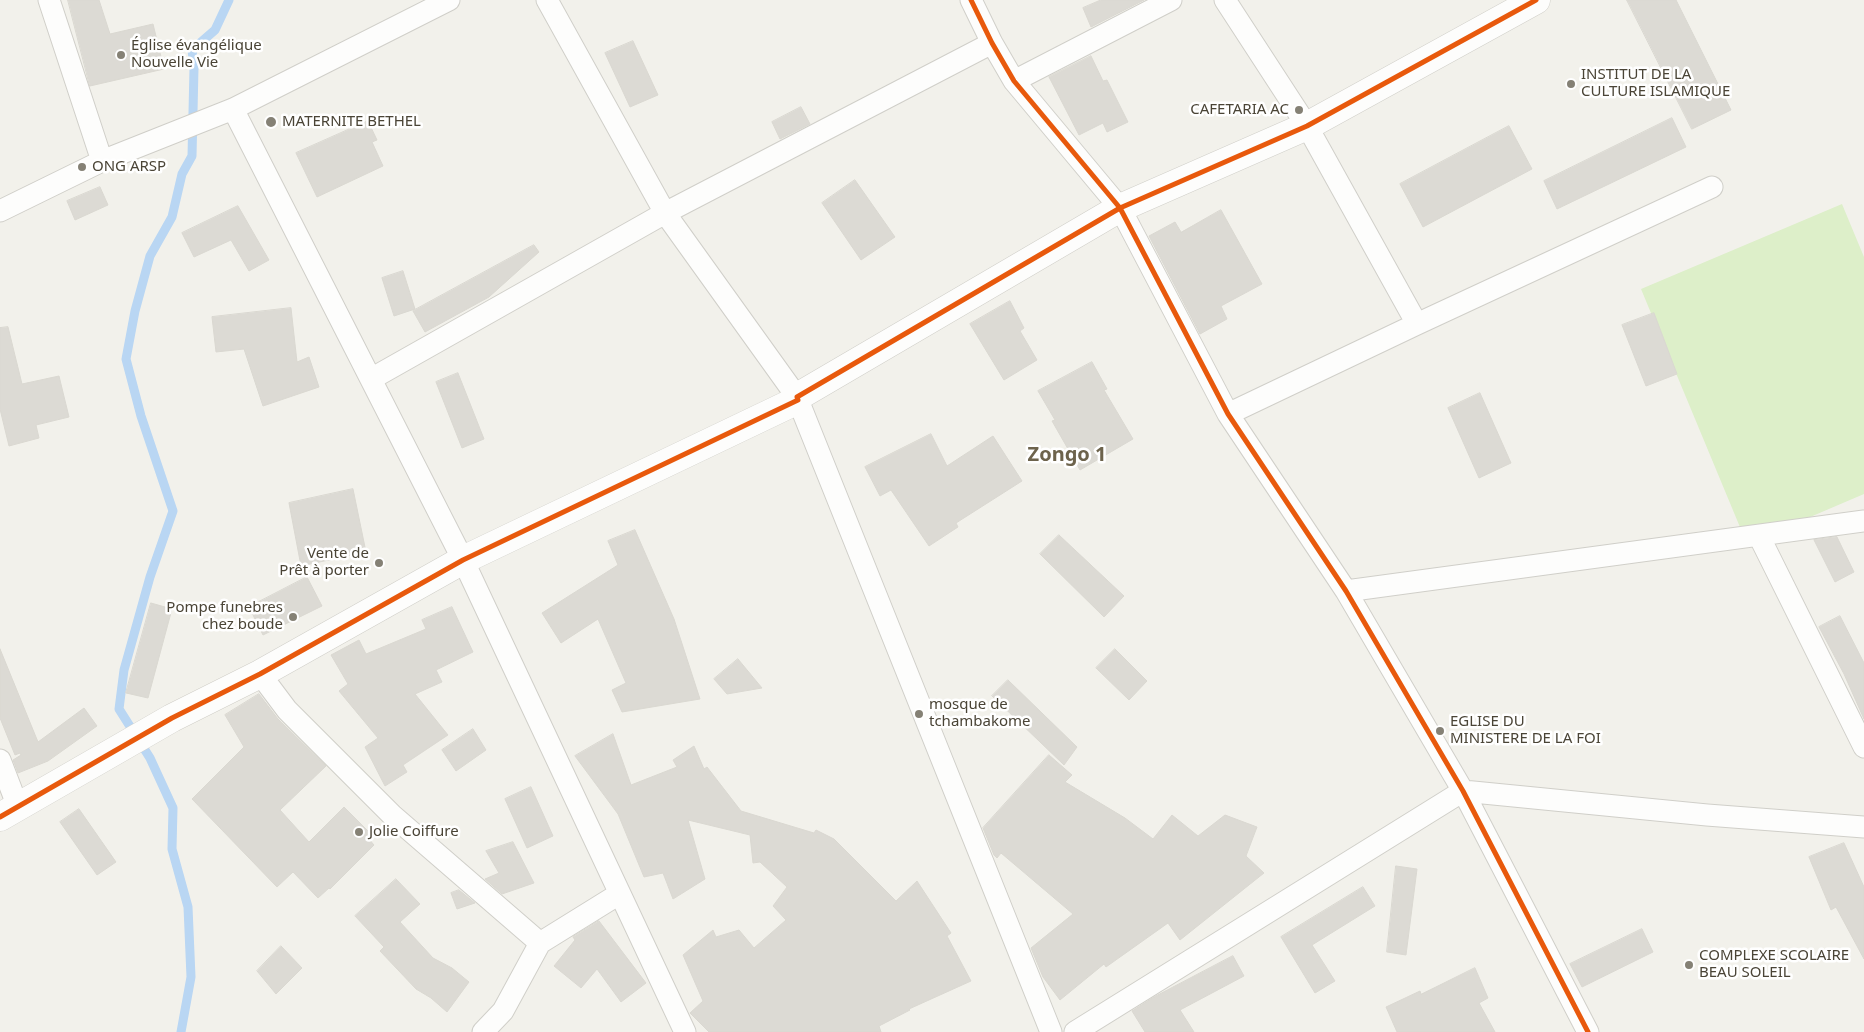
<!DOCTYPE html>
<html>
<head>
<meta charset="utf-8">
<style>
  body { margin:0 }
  canvas { display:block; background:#f2f1eb }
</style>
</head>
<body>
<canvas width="1864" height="1032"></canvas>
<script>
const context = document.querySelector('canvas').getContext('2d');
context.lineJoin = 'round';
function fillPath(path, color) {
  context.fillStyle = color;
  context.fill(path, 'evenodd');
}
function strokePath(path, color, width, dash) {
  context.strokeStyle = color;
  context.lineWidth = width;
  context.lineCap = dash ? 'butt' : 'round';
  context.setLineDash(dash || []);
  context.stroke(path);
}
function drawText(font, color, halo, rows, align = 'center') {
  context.font = font + ' "Noto Sans",sans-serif';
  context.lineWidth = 5;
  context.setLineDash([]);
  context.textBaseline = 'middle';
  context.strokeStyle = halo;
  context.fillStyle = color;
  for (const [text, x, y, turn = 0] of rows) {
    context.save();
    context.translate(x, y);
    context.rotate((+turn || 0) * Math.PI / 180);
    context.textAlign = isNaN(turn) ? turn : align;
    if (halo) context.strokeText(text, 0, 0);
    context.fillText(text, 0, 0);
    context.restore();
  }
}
const green = new Path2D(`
  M 1842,204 L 1864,257 L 1864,494 L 1747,544 L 1641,289 Z`);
const stream = new Path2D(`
  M 181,1032 L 191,977 L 188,907 L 172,849 L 173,808 L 150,758 L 119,709 L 124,670 L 150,577 L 173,511 L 141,416 L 126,359 L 135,311 L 150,256 L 172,217 L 182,174 L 192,156 L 194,68 L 192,50 L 215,30 L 229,0`);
const building = new Path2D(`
  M 68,0 L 99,0 L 110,34 L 153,24 L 164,69 L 90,86 Z
  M 1101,0 L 1144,0 L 1091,27 L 1083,8 Z
  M 1627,0 L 1676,0 L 1731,110 L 1692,129 Z
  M 633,41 L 658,95 L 630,107 L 605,53 Z
  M 1091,56 L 1103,81 L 1107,80 L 1128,122 L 1107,132 L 1103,123 L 1079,135 L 1049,77 Z
  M 801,107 L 810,124 L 780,139 L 772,122 Z
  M 1672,118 L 1686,147 L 1557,209 L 1544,181 Z
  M 368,121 L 377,140 L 372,142 L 383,166 L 317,197 L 296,153 Z
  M 1509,126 L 1532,169 L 1423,227 L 1400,184 Z
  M 855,180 L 895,237 L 861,260 L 822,203 Z
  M 100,187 L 108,205 L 75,220 L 67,201 Z
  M 238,206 L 269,260 L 249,271 L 231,240 L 194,257 L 182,233 Z
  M 1221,210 L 1262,284 L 1221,306 L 1227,319 L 1200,334 L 1149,236 L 1175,222 L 1181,232 Z
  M 534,245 L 539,252 L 489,297 L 425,332 L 413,311 Z
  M 403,271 L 415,309 L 394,316 L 382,278 Z
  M 1010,301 L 1024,328 L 1020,331 L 1037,360 L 1004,380 L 970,324 Z
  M 291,308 L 297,362 L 309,357 L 319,387 L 263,406 L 244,349 L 216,352 L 212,317 Z
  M 1654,313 L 1677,374 L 1646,386 L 1622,325 Z
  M 8,327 L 22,384 L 59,376 L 69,417 L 36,425 L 39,438 L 9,446 L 0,409 L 0,328 Z
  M 1092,362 L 1107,389 L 1104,390 L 1133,439 L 1080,470 L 1052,421 L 1055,420 L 1038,391 Z
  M 458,373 L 484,439 L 462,448 L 436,382 Z
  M 1480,393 L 1511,463 L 1479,478 L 1448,408 Z
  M 931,434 L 947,466 L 993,436 L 1022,481 L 956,523 L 958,527 L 929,546 L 891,490 L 880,496 L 865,467 Z
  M 353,489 L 366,552 L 301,566 L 289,503 Z
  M 635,530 L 674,619 L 700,699 L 622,712 L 612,690 L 626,683 L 598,619 L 561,643 L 542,613 L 618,565 L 608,541 Z
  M 1059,535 L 1124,596 L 1104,617 L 1040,554 Z
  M 1837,537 L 1854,572 L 1835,582 L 1814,540 Z
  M 307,577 L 322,606 L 263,635 L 249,607 Z
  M 151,603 L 172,609 L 148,698 L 126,693 Z
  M 452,607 L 473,652 L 436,670 L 442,682 L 415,694 L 448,735 L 403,765 L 407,772 L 385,786 L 365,747 L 378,738 L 339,691 L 348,684 L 331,655 L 359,640 L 366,654 L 426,629 L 422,620 Z
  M 1840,616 L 1864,663 L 1864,719 L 1844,674 L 1819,627 Z
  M 0,649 L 38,742 L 84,708 L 97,726 L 48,761 L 18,773 L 13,760 L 21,755 L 20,753 L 15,755 L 0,718 Z
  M 1115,649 L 1147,681 L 1129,700 L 1096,668 Z
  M 738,659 L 762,688 L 727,694 L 714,679 Z
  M 1008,680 L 1077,747 L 1064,765 L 992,696 Z
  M 259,694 L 278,719 L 326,766 L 280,810 L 309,842 L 344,807 L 371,834 L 368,838 L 374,845 L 330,889 L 329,888 L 318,898 L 293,872 L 277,887 L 192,799 L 244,747 L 225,715 Z
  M 473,729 L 486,750 L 456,771 L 442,750 Z
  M 613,734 L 631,785 L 677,767 L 673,760 L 694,746 L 704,769 L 707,767 L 741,811 L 814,833 L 816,830 L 834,839 L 896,901 L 917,881 L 951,933 L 947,936 L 971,981 L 909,1009 L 910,1010 L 879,1026 L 881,1032 L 709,1032 L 690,1013 L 703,1001 L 683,955 L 713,930 L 716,937 L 739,930 L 754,948 L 786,920 L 773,906 L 787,887 L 760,862 L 753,863 L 750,835 L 688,820 L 705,879 L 673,899 L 663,873 L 644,877 L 618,814 L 575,756 Z
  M 1049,755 L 1072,775 L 1065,782 L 1125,818 L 1153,839 L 1172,815 L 1198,836 L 1225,815 L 1257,827 L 1246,856 L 1264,873 L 1180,940 L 1168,923 L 1106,967 L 1104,964 L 1060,1000 L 1043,977 L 1031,948 L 1073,914 L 1001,853 L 997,858 L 994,855 L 983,828 Z
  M 531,787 L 553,836 L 527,848 L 505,799 Z
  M 79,809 L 116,862 L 97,875 L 60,822 Z
  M 513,842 L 534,883 L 502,894 L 485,879 L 499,873 L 486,851 Z
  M 1844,843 L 1864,887 L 1864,959 L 1836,907 L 1831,910 L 1809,857 Z
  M 1396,866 L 1417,869 L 1406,955 L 1387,952 Z
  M 396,879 L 420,904 L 400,922 L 433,958 L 452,968 L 469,982 L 447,1012 L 431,998 L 416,989 L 380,951 L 384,947 L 355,916 Z
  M 1363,887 L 1375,906 L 1312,945 L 1335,981 L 1315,993 L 1281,937 Z
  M 459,890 L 475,903 L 457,909 L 451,893 Z
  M 599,921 L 646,983 L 621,1002 L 597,969 L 581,988 L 554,966 L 575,940 L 573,937 Z
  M 1642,929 L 1653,952 L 1582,987 L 1570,964 Z
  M 281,946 L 302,968 L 276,994 L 257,971 Z
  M 1233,956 L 1244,976 L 1180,1010 L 1194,1032 L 1145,1032 L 1132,1011 L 1154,997 Z
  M 1475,968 L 1488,998 L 1479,1003 L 1495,1032 L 1397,1032 L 1386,1007 L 1420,991 L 1421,994 Z`);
const minor = new Path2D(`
  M 49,0 L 102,161
  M 547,0 L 665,213 L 797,397
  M 971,0 L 992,43 L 1014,81 L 1120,208 L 1228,414 L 1346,591 L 1463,791 L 1588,1032
  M 1225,0 L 1307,126 L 1417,324
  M 1014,81 L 1171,0
  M 233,109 L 463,560 L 685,1032
  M 0,211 L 102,161 L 233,109 L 449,0
  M 371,379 L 665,213 L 992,43
  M 798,400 L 1051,1032
  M 1228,414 L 1417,324 L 1712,187
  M 1759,536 L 1864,747
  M 1346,591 L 1864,521
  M 260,674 L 287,710 L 392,815 L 540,943
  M 0,760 L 18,807
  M 483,1032 L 503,1011 L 540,943 L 619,894
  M 1075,1032 L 1463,791 L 1707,815 L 1864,827`);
const tertiary = new Path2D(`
  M 0,817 L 172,718 L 260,674 L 463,560 L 798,400 L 797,397 L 1120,208 L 1307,126 L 1536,0`);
const cycleway = new Path2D(`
  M 971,0 L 992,43 L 1014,81 L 1120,208 L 1228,414 L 1346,591 L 1463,791 L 1588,1032
  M 0,817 L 172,718 L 260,674 L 463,560 L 798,400 L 797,397 L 1120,208 L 1307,126 L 1536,0`);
const markers = [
  [121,55,5,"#858175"],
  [1571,84,5,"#858175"],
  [1299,110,5,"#858175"],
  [271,122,6,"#858175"],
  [82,167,5,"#858175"],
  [379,563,5,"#858175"],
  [293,617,5,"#858175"],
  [919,714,5,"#858175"],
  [1440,731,5,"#858175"],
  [359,832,5,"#858175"],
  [1689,965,5,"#858175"]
];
const poiNames = [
  ["Église évangélique",131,46],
  ["Nouvelle Vie",131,63],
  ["INSTITUT DE LA",1581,75],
  ["CULTURE ISLAMIQUE",1581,92],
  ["CAFETARIA AC",1289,110,"right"],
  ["MATERNITE BETHEL",282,122],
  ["ONG ARSP",92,167],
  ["Vente de",369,554,"right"],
  ["Prêt à porter",369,571,"right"],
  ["Pompe funebres",283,608,"right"],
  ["chez boude",283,625,"right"],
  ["mosque de",929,705],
  ["tchambakome",929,722],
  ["EGLISE DU",1450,722],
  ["MINISTERE DE LA FOI",1450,739],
  ["Jolie Coiffure",369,832],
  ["COMPLEXE SCOLAIRE",1699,956],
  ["BEAU SOLEIL",1699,973]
];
const districtNames = [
  ["Zongo 1",1067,455]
];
fillPath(green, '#ddefc9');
strokePath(stream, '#b9d6f3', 9);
fillPath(building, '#dcdad4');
strokePath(building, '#dad8d1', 1);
strokePath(minor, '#d0cfc9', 23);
strokePath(tertiary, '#d0cfc9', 29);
strokePath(minor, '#fdfdfc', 21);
strokePath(tertiary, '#fdfdfc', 28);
strokePath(cycleway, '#e8590c', 5);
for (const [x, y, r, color] of markers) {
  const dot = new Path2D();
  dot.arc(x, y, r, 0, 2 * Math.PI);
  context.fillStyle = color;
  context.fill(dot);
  strokePath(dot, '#fff', 2);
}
drawText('15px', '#4a4436', '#fff', poiNames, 'left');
drawText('bold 20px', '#6d634c', '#fff', districtNames);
</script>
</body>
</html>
